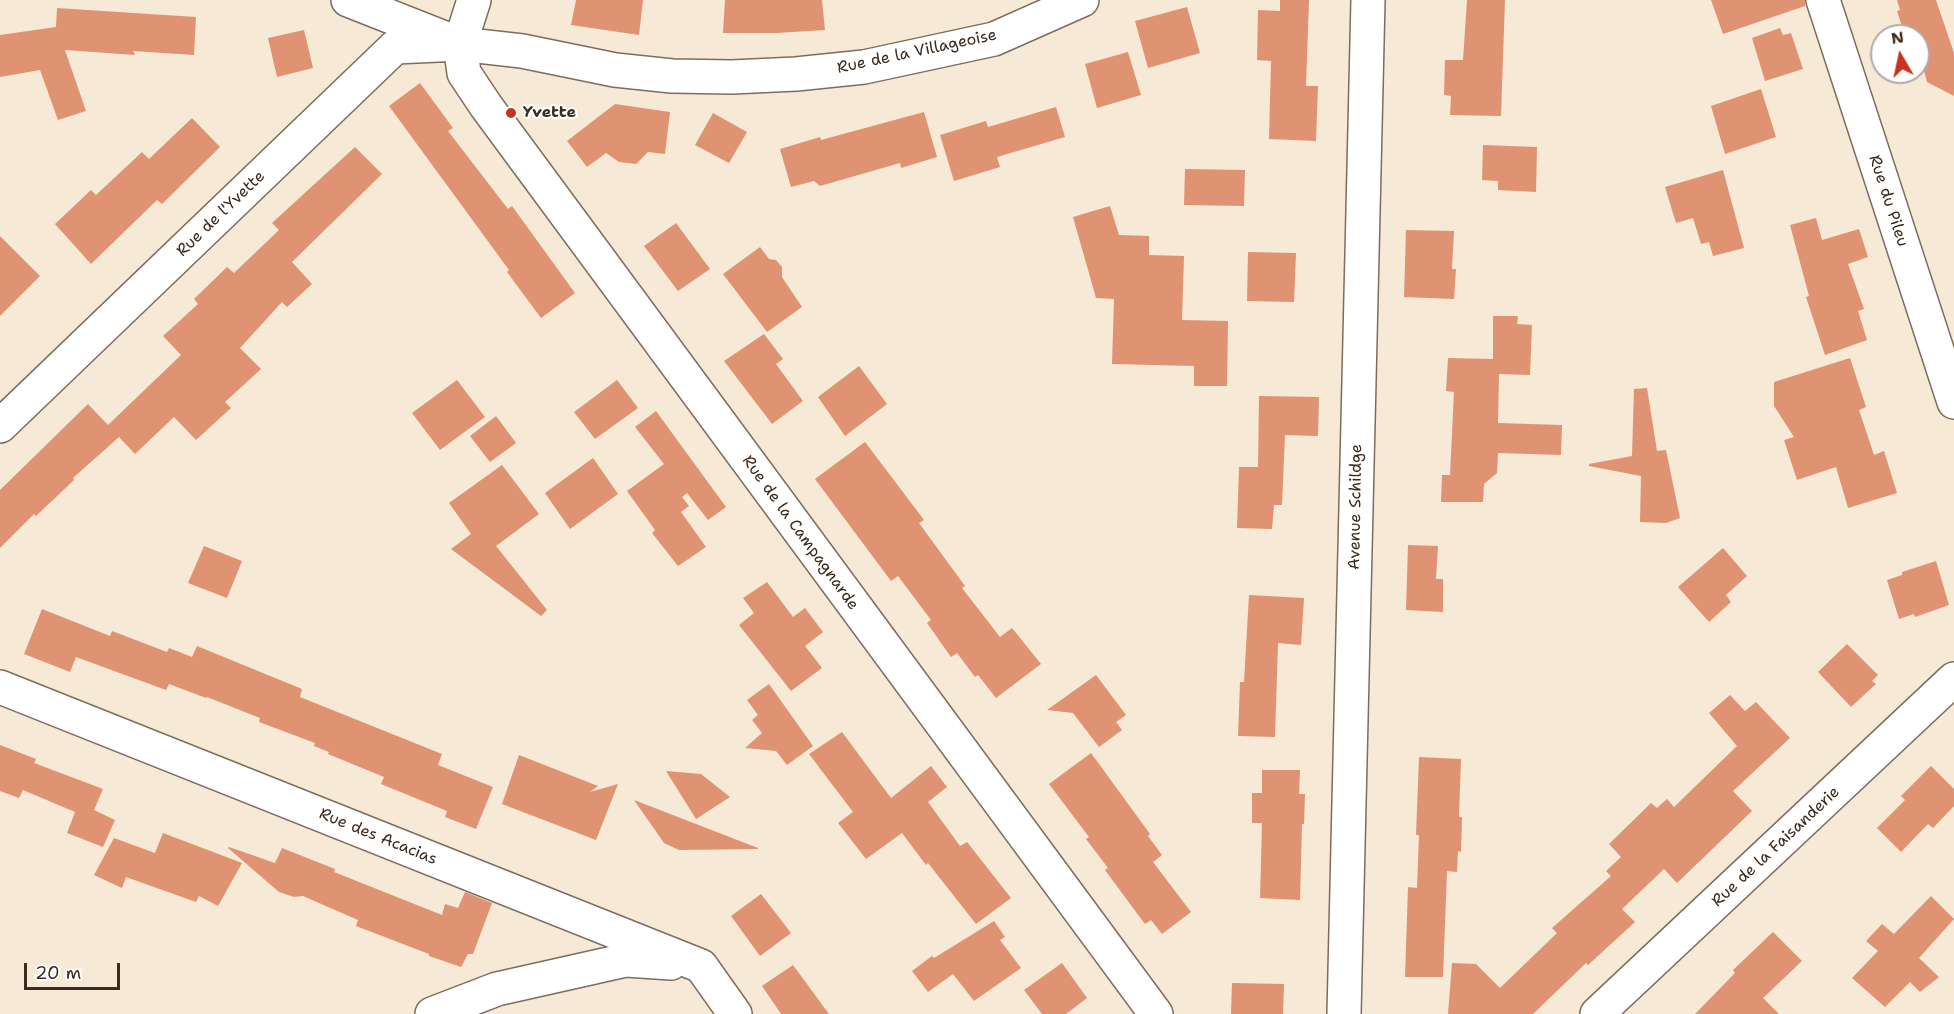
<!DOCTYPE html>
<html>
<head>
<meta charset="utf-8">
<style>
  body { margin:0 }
  #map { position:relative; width:1954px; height:1014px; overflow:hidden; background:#f6e9d5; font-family:"Shantell Sans",sans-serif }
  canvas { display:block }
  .north { position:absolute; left:1870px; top:24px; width:60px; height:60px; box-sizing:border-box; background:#fff; border:2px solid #b1aaa5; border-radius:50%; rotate:351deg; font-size:16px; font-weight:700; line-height:24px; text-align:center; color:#3b2a1e }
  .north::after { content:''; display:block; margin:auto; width:21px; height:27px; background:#c8321e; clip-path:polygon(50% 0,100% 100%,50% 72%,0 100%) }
  .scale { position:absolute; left:24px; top:963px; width:96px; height:27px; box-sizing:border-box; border:3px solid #3b2a1e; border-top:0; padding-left:8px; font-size:18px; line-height:21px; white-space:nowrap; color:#3b2a1e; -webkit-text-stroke:4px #fff; paint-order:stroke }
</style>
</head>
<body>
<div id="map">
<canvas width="1954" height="1014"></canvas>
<div class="north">N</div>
<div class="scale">20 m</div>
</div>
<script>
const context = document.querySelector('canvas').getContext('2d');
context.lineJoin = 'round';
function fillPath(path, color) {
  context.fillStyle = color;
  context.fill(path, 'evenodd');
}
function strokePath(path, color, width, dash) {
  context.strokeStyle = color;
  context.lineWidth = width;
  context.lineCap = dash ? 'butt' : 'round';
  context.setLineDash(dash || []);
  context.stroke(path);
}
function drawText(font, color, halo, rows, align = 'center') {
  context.font = font + ' "Shantell Sans",sans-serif';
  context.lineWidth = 4.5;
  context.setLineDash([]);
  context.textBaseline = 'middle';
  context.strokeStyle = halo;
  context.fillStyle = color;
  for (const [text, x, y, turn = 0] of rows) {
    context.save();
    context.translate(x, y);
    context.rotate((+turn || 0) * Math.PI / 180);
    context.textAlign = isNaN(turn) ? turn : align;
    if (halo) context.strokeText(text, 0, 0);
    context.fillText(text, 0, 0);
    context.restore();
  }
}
const building = new Path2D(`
  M 576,0 L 643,0 L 639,35 L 571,25 Z
  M 725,0 L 822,0 L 825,30 L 777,33 L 723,33 Z
  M 1280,0 L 1309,0 L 1306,86 L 1318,86 L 1316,141 L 1269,139 L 1271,61 L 1257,60 L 1258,10 L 1280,11 Z
  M 1467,0 L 1505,0 L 1501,116 L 1450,115 L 1451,96 L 1444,95 L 1445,60 L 1463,60 Z
  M 1711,0 L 1805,0 L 1805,6 L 1723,34 Z
  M 1897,0 L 1936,0 L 1954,53 L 1954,96 L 1927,82 L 1918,48 L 1918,36 L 1905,36 L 1897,11 L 1900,10 Z
  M 1187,7 L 1200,53 L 1148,68 L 1135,21 Z
  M 57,8 L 196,17 L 194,55 L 133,51 L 135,55 L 65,50 L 86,111 L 58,120 L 40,70 L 0,77 L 0,35 L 56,27 Z
  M 1780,28 L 1783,35 L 1791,33 L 1803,69 L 1765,81 L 1752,38 Z
  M 304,30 L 313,68 L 277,77 L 268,38 Z
  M 1128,52 L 1141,95 L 1097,108 L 1085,64 Z
  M 420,83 L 453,128 L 448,131 L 508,209 L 512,206 L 575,293 L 541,318 L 507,272 L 509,270 L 389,106 Z
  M 1761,89 L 1776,137 L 1725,154 L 1711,106 Z
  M 615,104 L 670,112 L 665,154 L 648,152 L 636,164 L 619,162 L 606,153 L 587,167 L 567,141 Z
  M 1056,107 L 1065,137 L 997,157 L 1000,167 L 954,181 L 940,135 L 986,121 L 988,127 Z
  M 924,112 L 937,157 L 901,168 L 900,163 L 820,186 L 814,181 L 791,187 L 780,149 L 820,137 L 821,140 Z
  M 713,113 L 747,132 L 729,163 L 695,145 Z
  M 192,118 L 220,147 L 162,204 L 157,200 L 91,264 L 55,224 L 91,190 L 96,195 L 142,152 L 149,159 Z
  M 1483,145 L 1537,147 L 1536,192 L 1498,190 L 1498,181 L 1482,180 Z
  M 355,147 L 382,174 L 292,262 L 312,284 L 287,307 L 282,302 L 240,348 L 261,369 L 225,402 L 231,408 L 196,440 L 174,417 L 135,454 L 119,437 L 73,478 L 74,480 L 36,516 L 34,514 L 0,548 L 0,490 L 88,404 L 108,425 L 181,355 L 163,336 L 198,304 L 194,299 L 227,267 L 234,273 L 279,230 L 272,223 Z
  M 1185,169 L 1245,170 L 1244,206 L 1184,205 Z
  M 1723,170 L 1744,248 L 1713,256 L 1709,242 L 1701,244 L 1693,218 L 1676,223 L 1665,187 Z
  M 1110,206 L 1119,235 L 1149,236 L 1149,255 L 1184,256 L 1182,320 L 1228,321 L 1227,386 L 1194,386 L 1194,366 L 1112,364 L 1114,299 L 1096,298 L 1073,217 Z
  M 1816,218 L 1822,240 L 1859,229 L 1868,257 L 1848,264 L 1864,309 L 1858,311 L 1867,340 L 1825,355 L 1806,297 L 1809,296 L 1790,225 Z
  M 676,223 L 710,269 L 678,291 L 644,246 Z
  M 1406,230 L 1454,231 L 1452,269 L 1456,269 L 1454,299 L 1404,297 Z
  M 0,236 L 40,276 L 0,316 Z
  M 760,247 L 769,259 L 776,260 L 782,267 L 782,277 L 802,307 L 767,332 L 723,274 Z
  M 1248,252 L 1296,253 L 1294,302 L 1247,301 Z
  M 1493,316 L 1518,316 L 1517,324 L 1532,325 L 1530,375 L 1499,374 L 1498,423 L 1562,425 L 1561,455 L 1498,453 L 1497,473 L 1484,484 L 1483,502 L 1441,502 L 1442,475 L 1450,475 L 1454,392 L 1446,391 L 1448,358 L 1493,359 Z
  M 764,334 L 783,359 L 776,364 L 803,401 L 772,424 L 724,361 Z
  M 1850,358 L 1866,407 L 1859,410 L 1874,455 L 1884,451 L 1897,493 L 1848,508 L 1836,467 L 1797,480 L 1784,440 L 1794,437 L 1774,406 L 1774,382 Z
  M 859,366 L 887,404 L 845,436 L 818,397 Z
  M 457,380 L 485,417 L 440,450 L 412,413 Z
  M 617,380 L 638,408 L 595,439 L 574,412 Z
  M 1647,388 L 1657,451 L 1666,450 L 1680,518 L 1666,523 L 1640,522 L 1641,476 L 1589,466 L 1589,464 L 1632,456 L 1634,389 Z
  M 1259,396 L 1319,397 L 1318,436 L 1285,435 L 1282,505 L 1274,505 L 1272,529 L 1237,528 L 1239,467 L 1258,467 Z
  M 656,411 L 726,507 L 708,520 L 687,493 L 682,497 L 689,506 L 681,512 L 706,547 L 678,566 L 652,533 L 655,530 L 627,491 L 664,464 L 635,427 Z
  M 496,416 L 516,443 L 490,462 L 470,436 Z
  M 865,442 L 924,520 L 919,523 L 965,586 L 962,588 L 1000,637 L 1012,628 L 1041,664 L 996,698 L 978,675 L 975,677 L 957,653 L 951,657 L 927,623 L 931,620 L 898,576 L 891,581 L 815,479 Z
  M 593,458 L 618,494 L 570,529 L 545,493 Z
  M 502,465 L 539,514 L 496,546 L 547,610 L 541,616 L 451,549 L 471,534 L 449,503 Z
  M 1408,545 L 1438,546 L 1436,579 L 1443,579 L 1443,612 L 1406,610 Z
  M 204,546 L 242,561 L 227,598 L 188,583 Z
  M 1723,548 L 1747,576 L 1726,595 L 1731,602 L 1709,622 L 1678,587 Z
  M 1936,561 L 1949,605 L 1915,617 L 1914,614 L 1899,619 L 1887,580 L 1902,575 L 1902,572 Z
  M 767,582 L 793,617 L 805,608 L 823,632 L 805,646 L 822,668 L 791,691 L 739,625 L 754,613 L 743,598 Z
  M 1249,595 L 1304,598 L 1301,645 L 1278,643 L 1275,737 L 1238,736 L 1240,682 L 1244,682 Z
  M 42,609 L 110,636 L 112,631 L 167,652 L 169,648 L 192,657 L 197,646 L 302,689 L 300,697 L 442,754 L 438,765 L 493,787 L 476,829 L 445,817 L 447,811 L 381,784 L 384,777 L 328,754 L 329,752 L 314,746 L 315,743 L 259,722 L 260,718 L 207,697 L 206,698 L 169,684 L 166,690 L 76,657 L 70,672 L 24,654 Z
  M 1847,644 L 1878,675 L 1872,681 L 1876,684 L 1851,707 L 1818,672 Z
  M 1096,675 L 1126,715 L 1116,722 L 1122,730 L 1099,747 L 1073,713 L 1047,710 Z
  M 769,684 L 813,746 L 787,765 L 776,751 L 745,748 L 762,733 L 752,720 L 758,715 L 747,700 Z
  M 1730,695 L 1745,711 L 1756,702 L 1790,738 L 1733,791 L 1752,811 L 1677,883 L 1664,869 L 1622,909 L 1635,922 L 1588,965 L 1586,963 L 1533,1014 L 1448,1014 L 1452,963 L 1476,964 L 1500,988 L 1557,933 L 1552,928 L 1611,876 L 1606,871 L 1621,857 L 1609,844 L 1651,803 L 1657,808 L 1667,799 L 1674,807 L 1737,746 L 1709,713 Z
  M 842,732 L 891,798 L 931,766 L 947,787 L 928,802 L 960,846 L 967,842 L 1011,898 L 976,924 L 928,863 L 926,865 L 902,833 L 866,859 L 838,823 L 853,812 L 809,754 Z
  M 0,745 L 36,759 L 34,763 L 103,789 L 94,810 L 115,820 L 103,847 L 67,833 L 75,812 L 23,790 L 19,798 L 0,791 Z
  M 1091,753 L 1150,834 L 1148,836 L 1162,855 L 1153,862 L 1191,912 L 1162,934 L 1151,920 L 1145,924 L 1136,912 L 1105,870 L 1108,868 L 1086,839 L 1089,837 L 1049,784 Z
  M 519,755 L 598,786 L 590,792 L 618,784 L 596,840 L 502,804 Z
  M 1419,757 L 1461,759 L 1459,817 L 1462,817 L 1461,852 L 1458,851 L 1457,872 L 1447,871 L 1443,977 L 1405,977 L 1408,887 L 1417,888 L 1419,835 L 1416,835 Z
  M 1931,766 L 1954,789 L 1954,806 L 1933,828 L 1928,824 L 1901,852 L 1877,828 L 1905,800 L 1901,796 Z
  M 1262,770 L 1300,770 L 1299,794 L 1305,794 L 1304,824 L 1302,824 L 1300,900 L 1260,898 L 1262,823 L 1252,823 L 1252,793 L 1262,793 Z
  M 666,771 L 701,774 L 730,797 L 696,819 Z
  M 634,800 L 758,848 L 758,849 L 679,850 L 664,843 Z
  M 163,833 L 242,863 L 218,906 L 199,896 L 196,902 L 126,877 L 122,888 L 94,875 L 114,838 L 155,853 Z
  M 229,847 L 275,863 L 282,848 L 335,869 L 334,872 L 442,915 L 445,904 L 458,908 L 465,892 L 492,903 L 473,954 L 468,954 L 461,967 L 429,956 L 429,954 L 356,926 L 358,920 L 303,896 L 294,897 L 279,892 L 228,848 Z
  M 761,894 L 791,933 L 760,956 L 731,916 Z
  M 1931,896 L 1954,919 L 1919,958 L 1939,977 L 1920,992 L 1910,982 L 1885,1007 L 1852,978 L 1878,951 L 1866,941 L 1882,924 L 1894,934 Z
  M 994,921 L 1005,937 L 1000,940 L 1021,968 L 974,1001 L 953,974 L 928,992 L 912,971 L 932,956 L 934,958 Z
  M 1773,932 L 1802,961 L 1763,998 L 1779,1014 L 1695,1014 L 1735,973 L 1733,970 Z
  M 1062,963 L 1087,998 L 1066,1014 L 1042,1014 L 1024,990 Z
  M 793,965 L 829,1014 L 781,1014 L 762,986 Z
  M 1232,983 L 1284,984 L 1283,1014 L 1231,1014 Z`);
const minor = new Path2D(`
  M 348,0 L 447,39
  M 474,0 L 460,44 L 464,73 L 486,106 L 1156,1014
  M 1823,0 L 1954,402
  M 0,426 L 395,47 L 460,44 L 522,51 L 615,70 L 672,76 L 732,77 L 796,74 L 864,67 L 994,39 L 1082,0
  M 0,687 L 701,966 L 735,1014
  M 432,1014 L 497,989 L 626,960 L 671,963
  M 1344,1014 L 1368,0
  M 1597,1014 L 1954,679`);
const markers = [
  [511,113,6,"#c8321e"]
];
const streetNames = [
  ["Rue de la Villageoise",917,52,-12],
  ["Rue du Pileu",1888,201,72],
  ["Rue de l'Yvette",221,214,-44],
  ["Avenue Schildge",1356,507,-89],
  ["Rue de la Campagnarde",800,533,54],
  ["Rue des Acacias",378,837,22],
  ["Rue de la Faisanderie",1776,847,-43]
];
const poiNames = [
  ["Yvette",523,113]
];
fillPath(building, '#df9372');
strokePath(minor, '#7c6d5e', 36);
strokePath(minor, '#fff', 33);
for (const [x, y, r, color] of markers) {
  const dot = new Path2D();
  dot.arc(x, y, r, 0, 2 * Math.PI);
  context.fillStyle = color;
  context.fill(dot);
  strokePath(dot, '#fff', 2);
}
drawText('16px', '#3b2a1e', '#fff', streetNames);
drawText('bold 16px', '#3b2a1e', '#fff', poiNames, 'left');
</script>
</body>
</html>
